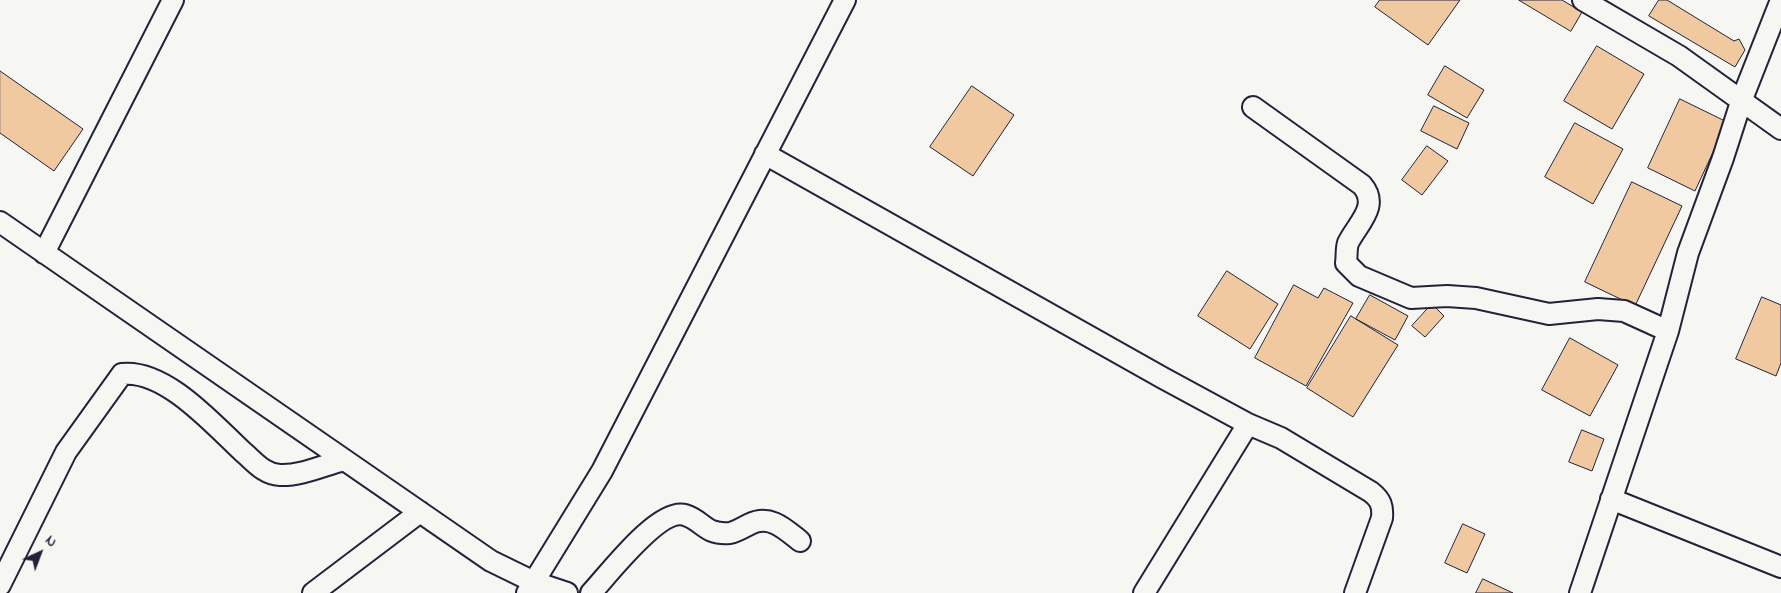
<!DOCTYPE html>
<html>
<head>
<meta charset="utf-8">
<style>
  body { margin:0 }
  #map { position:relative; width:1781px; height:593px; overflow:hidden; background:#f6f6f2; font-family:"Indie Flower",sans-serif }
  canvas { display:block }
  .north { position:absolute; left:15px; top:528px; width:50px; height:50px; -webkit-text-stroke:4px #f6f6f2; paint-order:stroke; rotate:43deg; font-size:14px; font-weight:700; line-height:20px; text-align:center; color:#22223b }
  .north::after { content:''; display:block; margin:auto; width:18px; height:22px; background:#22223b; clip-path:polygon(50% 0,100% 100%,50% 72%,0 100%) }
</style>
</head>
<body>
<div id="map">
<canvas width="1781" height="593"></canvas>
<div class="north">N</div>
</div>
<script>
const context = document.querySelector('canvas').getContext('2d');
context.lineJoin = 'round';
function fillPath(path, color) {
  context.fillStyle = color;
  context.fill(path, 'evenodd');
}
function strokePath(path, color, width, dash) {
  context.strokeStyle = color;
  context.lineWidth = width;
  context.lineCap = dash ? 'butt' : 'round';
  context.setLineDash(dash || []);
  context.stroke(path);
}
const building = new Path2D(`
  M 1380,0 L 1460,0 L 1428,45 L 1375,7 Z
  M 1519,0 L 1562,0 L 1582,12 L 1571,31 Z
  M 1659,0 L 1667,0 L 1734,41 L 1739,39 L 1745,50 L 1735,67 L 1649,16 Z
  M 1597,46 L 1644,74 L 1612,129 L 1564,101 Z
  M 1445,66 L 1484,90 L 1467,118 L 1428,95 Z
  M 0,71 L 83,129 L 54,171 L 0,133 Z
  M 972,86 L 1014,115 L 973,176 L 930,147 Z
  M 1680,99 L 1727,122 L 1695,191 L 1648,168 Z
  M 1434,106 L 1469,123 L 1457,149 L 1421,131 Z
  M 1575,123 L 1623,149 L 1593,204 L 1545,177 Z
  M 1427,146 L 1448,161 L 1422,195 L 1402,180 Z
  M 1632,182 L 1682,206 L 1635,306 L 1585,282 Z
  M 1227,271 L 1278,304 L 1250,349 L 1198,316 Z
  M 1294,285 L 1318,298 L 1324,288 L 1353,303 L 1306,386 L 1255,358 Z
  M 1370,295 L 1408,316 L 1395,340 L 1356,319 Z
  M 1762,297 L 1781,305 L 1781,363 L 1776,376 L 1736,359 Z
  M 1432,304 L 1444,316 L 1425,337 L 1412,326 Z
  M 1351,316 L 1398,345 L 1353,417 L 1307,388 Z
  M 1570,338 L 1618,365 L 1590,416 L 1542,390 Z
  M 1582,430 L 1604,439 L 1592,471 L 1569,462 Z
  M 1463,524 L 1485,534 L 1467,573 L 1445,563 Z
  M 1483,579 L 1513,593 L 1476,593 Z`);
const minor = new Path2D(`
  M 1583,0 L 1679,56 L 1781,129
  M 1253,107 L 1362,185 C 1380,206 1358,223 1348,243 C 1346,249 1347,257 1346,263 L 1359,276 L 1411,298 L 1447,296 L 1476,298 L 1549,314 L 1598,309 L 1624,311 L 1668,331
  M 765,154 L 1163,378 L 1248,424 L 1281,438 L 1371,492 C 1381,500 1383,506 1382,518 L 1355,593
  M 0,222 L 491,561 L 534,582 L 567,593
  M 44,253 L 173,0
  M 1611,499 L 1781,567
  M 0,585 L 66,452 L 122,374 C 165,369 213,424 242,451 C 254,461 263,474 280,475 C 301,476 324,465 344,460
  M 313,593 L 420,512
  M 527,593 L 602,471 L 845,0
  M 591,593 C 608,575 659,507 685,515 C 704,521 704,535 730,533 C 736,532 744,527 750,524 C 770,514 785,529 800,541
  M 1144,593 L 1248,424
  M 1580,593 L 1668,331 L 1688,253 L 1723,158 L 1742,99 L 1781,0`);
fillPath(building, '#f1c9a1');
strokePath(building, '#22223b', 1);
strokePath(minor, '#22223b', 24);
strokePath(minor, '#f6f6f2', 20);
</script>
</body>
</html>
